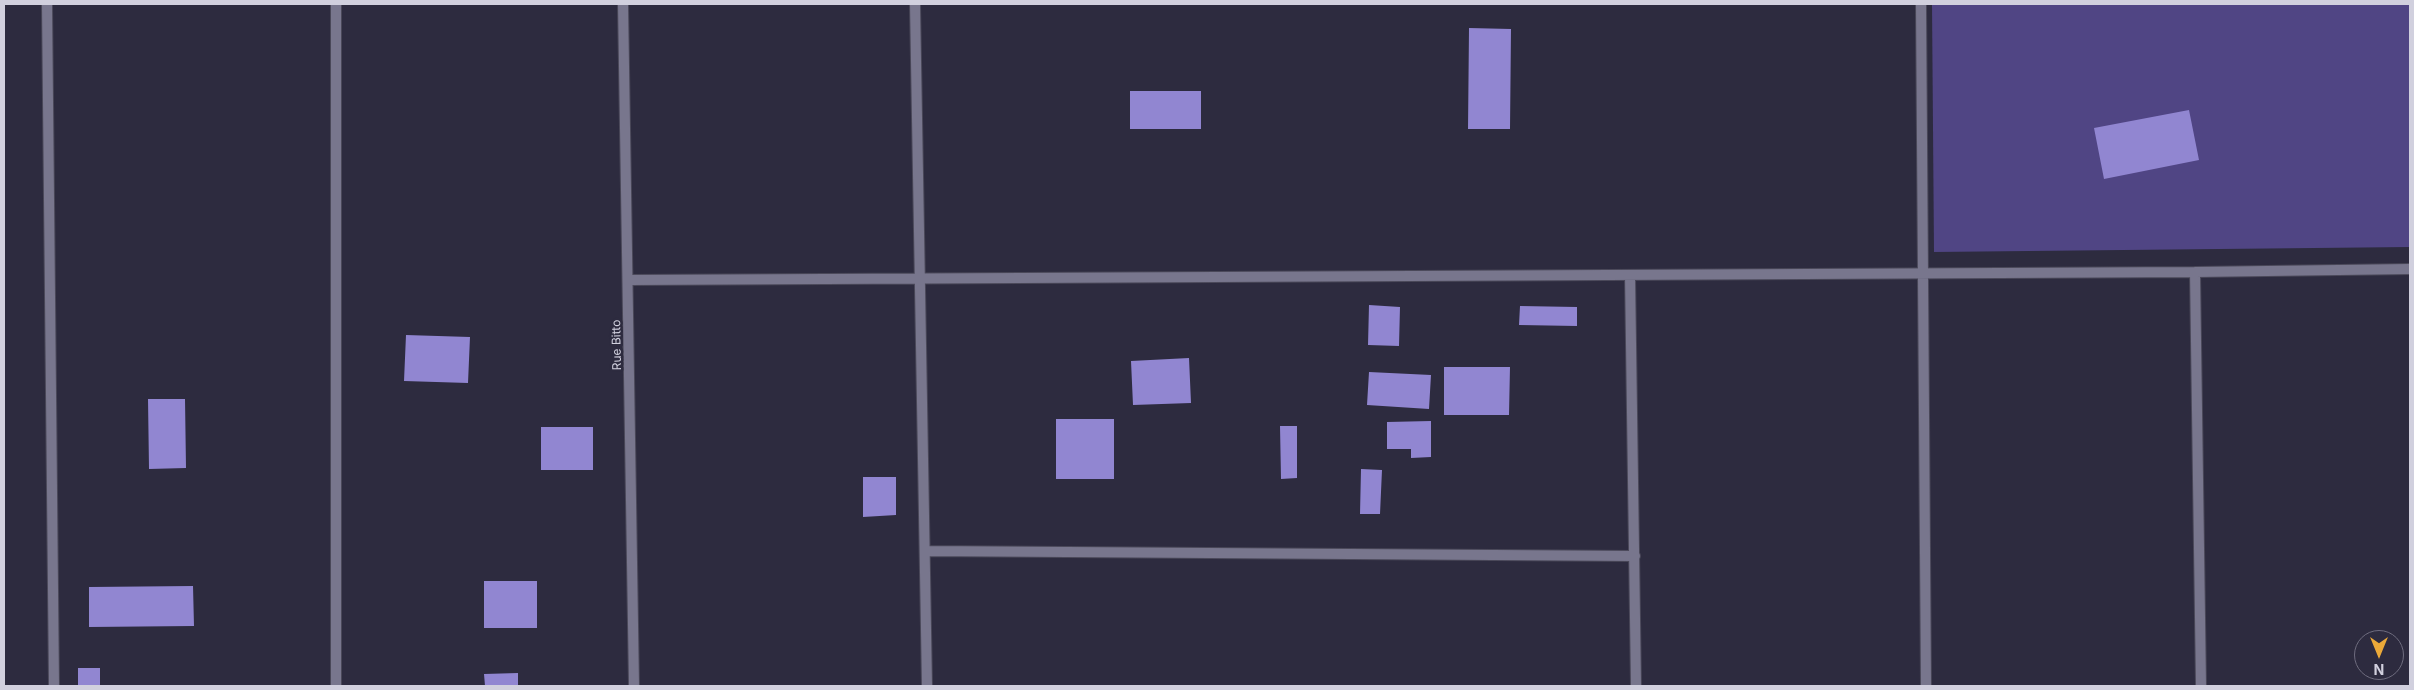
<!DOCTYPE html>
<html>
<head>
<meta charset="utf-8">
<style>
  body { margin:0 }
  #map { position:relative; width:2414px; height:690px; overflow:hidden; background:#2d2b3f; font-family:Inter,sans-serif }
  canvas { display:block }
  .frame { position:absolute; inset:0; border:5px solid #d1d0de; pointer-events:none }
  .north { position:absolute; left:2354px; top:630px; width:50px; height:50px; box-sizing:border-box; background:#2d2b3f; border:1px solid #6f6d7f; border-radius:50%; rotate:180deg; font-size:14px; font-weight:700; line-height:20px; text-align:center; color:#d1d0de }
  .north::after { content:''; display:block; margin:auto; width:18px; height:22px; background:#eba939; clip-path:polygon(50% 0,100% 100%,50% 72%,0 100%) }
</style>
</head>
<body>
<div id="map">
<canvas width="2414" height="690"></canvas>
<div class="frame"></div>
<div class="north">N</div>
</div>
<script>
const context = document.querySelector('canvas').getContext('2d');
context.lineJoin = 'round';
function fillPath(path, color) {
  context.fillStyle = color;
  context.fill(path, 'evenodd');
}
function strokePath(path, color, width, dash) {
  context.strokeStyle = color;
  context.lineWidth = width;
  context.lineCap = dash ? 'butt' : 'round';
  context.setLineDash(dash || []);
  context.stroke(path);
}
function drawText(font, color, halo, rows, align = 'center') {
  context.font = font + ' Inter,sans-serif';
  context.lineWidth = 5;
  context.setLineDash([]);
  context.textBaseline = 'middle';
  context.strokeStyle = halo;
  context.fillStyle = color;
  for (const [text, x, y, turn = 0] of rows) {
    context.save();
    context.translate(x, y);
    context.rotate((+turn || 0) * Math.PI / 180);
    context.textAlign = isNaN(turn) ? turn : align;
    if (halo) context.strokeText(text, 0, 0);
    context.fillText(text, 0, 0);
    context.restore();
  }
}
const green = new Path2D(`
  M 1932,4 L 2410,4 L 2410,247 L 1934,252 Z`);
const building = new Path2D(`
  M 1469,28 L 1511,29 L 1510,129 L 1468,129 Z
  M 1130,91 L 1201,91 L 1201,129 L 1130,129 Z
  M 2189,110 L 2199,160 L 2104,179 L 2094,128 Z
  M 1369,305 L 1400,307 L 1399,346 L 1368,345 Z
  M 1520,306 L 1577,307 L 1577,326 L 1519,325 Z
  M 406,335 L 470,337 L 468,383 L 404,381 Z
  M 1189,358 L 1191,403 L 1133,405 L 1131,361 Z
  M 1444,367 L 1510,367 L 1509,415 L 1444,415 Z
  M 1369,372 L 1431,375 L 1429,409 L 1367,405 Z
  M 148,399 L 185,399 L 186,468 L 149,469 Z
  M 1056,419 L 1114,419 L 1114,479 L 1056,479 Z
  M 1431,421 L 1431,457 L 1411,458 L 1411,449 L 1387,449 L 1387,422 Z
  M 1280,426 L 1297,426 L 1297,478 L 1281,479 Z
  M 541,427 L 593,427 L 593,470 L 541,470 Z
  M 1361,469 L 1382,470 L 1380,514 L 1360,514 Z
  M 863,477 L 896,477 L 896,515 L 863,517 Z
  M 484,581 L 537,581 L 537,628 L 484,628 Z
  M 193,586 L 194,626 L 89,627 L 89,587 Z
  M 78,668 L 100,668 L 100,686 L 78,686 Z
  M 518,673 L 518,686 L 485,686 L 484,674 Z`);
const street = new Path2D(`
  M 47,4 L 54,686
  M 336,4 L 336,686
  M 623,4 L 634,686
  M 915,4 L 927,686
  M 1921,4 L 1926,686
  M 2195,272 L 2201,686
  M 1630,275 L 1636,686
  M 629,280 L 2195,272 L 2410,269
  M 925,551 L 1635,556`);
const streetNames = [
  ["Rue Bitto",617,345,-91]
];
fillPath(green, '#504584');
fillPath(building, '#9186d1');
strokePath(street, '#4a4859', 12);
strokePath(street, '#78768d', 10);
drawText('12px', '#d1d0de', '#2d2b3f', streetNames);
</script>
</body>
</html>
